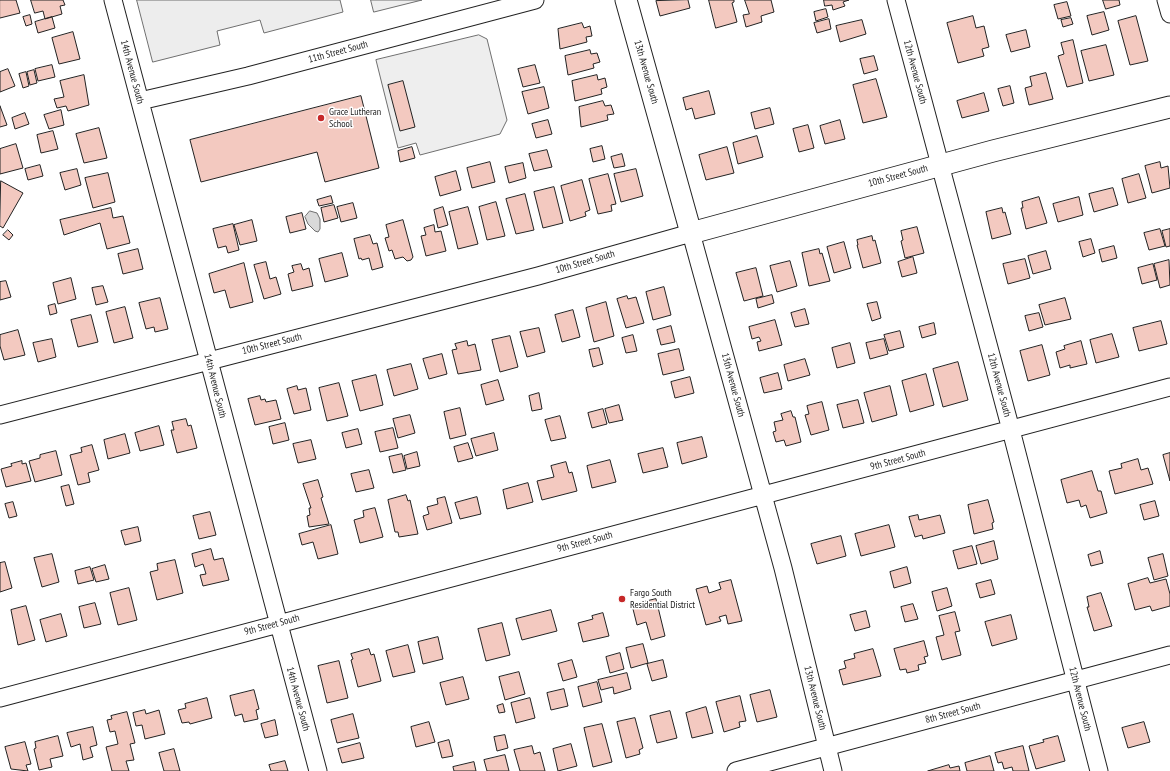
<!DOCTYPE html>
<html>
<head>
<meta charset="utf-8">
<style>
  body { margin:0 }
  canvas { display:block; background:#fff }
</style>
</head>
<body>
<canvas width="1170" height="771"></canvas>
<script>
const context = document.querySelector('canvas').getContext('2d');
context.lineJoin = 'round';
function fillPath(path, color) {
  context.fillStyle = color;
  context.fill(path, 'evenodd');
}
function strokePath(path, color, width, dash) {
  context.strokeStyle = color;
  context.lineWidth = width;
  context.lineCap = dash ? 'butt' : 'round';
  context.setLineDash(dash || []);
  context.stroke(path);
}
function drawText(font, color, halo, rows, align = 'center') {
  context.font = font + ' "PT Sans Narrow",sans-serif';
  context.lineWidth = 3;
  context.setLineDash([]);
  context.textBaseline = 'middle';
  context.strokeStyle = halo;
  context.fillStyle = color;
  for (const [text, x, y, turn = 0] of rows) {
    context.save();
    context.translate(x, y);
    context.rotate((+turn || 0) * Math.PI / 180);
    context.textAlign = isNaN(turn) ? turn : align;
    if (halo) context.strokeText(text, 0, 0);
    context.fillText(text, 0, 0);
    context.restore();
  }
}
const green = new Path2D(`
  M 371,0 L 422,0 L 374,12 Z
  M 479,35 L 487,39 L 507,120 L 500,134 L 420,155 L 416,143 L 398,148 L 376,60 Z`);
const parking = new Path2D(`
  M 137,0 L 340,0 L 343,12 L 264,33 L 260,20 L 217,31 L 220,45 L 153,62 Z`);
const water = new Path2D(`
  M 310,211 L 317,213 L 320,219 L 320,229 L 318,232 L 315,231 L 308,224 L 305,217 Z`);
const building = new Path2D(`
  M 0,0 L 16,0 L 20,13 L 0,18 Z
  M 31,0 L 63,0 L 65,5 L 60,6 L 62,14 L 45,19 L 43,11 L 35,13 Z
  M 688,0 L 690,8 L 660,16 L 656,1 Z
  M 709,0 L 734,0 L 734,2 L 732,3 L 737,22 L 716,28 Z
  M 745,0 L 771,0 L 774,12 L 761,16 L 762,22 L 746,27 L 743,15 L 749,14 Z
  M 824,0 L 849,0 L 843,2 L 845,6 L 833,10 L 832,5 L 825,6 Z
  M 1103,0 L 1119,0 L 1120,5 L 1106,9 Z
  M 1067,2 L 1071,16 L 1058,19 L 1054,5 Z
  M 826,9 L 828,17 L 816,21 L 814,12 Z
  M 1104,12 L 1109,30 L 1092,35 L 1087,16 Z
  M 30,15 L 32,24 L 26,26 L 23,17 Z
  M 973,16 L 976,28 L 984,26 L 989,47 L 982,49 L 984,56 L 958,63 L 947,23 Z
  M 1136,16 L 1148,61 L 1130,65 L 1118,21 Z
  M 52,17 L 55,28 L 38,33 L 35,22 Z
  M 1071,18 L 1073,24 L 1063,27 L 1061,20 Z
  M 829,19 L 831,29 L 817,33 L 814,23 Z
  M 862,20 L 866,34 L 840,42 L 836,26 Z
  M 582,23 L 584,28 L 590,26 L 592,36 L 586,37 L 587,42 L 560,49 L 558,29 Z
  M 1026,30 L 1030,47 L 1011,52 L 1006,35 Z
  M 73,32 L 80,59 L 59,64 L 52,38 Z
  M 1073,40 L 1083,83 L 1067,87 L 1058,56 L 1064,54 L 1061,43 Z
  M 1106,45 L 1114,75 L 1089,81 L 1081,51 Z
  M 590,50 L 591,54 L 597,53 L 600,62 L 593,64 L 594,68 L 568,75 L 565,56 Z
  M 874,56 L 878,70 L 864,74 L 860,59 Z
  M 52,65 L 55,77 L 38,81 L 35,69 Z
  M 535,65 L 540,83 L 523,87 L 518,69 Z
  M 8,69 L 15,86 L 0,92 L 0,72 Z
  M 34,70 L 37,83 L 30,85 L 27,72 Z
  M 26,72 L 29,86 L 23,88 L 19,74 Z
  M 1046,73 L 1053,99 L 1029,105 L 1025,88 L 1032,86 L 1030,77 Z
  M 84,75 L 89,105 L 68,111 L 66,106 L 57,108 L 54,99 L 64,97 L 60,81 Z
  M 597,75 L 598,80 L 605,78 L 607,87 L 601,89 L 602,94 L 575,101 L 572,81 Z
  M 876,79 L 887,117 L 863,123 L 853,85 Z
  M 403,81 L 415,127 L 400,131 L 388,85 Z
  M 1010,86 L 1014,103 L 1003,106 L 998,89 Z
  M 544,87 L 549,108 L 528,114 L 522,92 Z
  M 709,91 L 715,114 L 695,119 L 692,108 L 686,110 L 683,98 Z
  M 984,93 L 989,111 L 962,118 L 957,101 Z
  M 361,96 L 379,168 L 325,182 L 317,152 L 201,182 L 190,140 Z
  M 603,101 L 605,106 L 611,105 L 614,114 L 607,115 L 608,120 L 581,127 L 579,107 Z
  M 0,106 L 7,125 L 0,127 Z
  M 770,108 L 774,124 L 755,129 L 751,113 Z
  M 61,110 L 64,125 L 49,129 L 44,115 Z
  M 25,113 L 29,124 L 15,129 L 12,118 Z
  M 548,120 L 552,134 L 536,138 L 532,124 Z
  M 840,120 L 845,139 L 825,144 L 820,126 Z
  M 808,125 L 814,148 L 799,152 L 793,129 Z
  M 99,128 L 107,158 L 84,163 L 76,134 Z
  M 53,131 L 58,149 L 41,153 L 37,135 Z
  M 757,136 L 763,157 L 738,164 L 733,143 Z
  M 16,144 L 23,168 L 0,174 L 0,149 Z
  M 602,146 L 605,159 L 593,162 L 590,149 Z
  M 412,147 L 415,158 L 400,162 L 398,151 Z
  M 727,147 L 734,173 L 706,180 L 699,155 Z
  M 547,150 L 552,167 L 534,171 L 529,154 Z
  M 622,154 L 625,166 L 614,168 L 611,157 Z
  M 490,162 L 495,182 L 472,188 L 467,168 Z
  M 1160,162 L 1161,168 L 1168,166 L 1170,188 L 1152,193 L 1145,166 Z
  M 523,163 L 526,178 L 509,183 L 505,167 Z
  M 40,165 L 43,176 L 28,180 L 25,169 Z
  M 77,169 L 81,185 L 65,190 L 60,173 Z
  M 636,169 L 643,196 L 621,202 L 614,174 Z
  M 456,171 L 461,190 L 440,196 L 435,177 Z
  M 108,173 L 115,202 L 93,208 L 85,178 Z
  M 608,174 L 616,204 L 611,205 L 612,211 L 598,214 L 589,179 Z
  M 1139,174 L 1146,198 L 1128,203 L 1122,179 Z
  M 582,180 L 590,210 L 585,212 L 586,216 L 570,221 L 561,186 Z
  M 1,181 L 23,193 L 3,228 L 0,226 Z
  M 554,187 L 563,223 L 543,228 L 534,192 Z
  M 1113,188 L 1118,205 L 1094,212 L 1089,194 Z
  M 525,194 L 534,230 L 516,234 L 506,199 Z
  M 331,196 L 333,203 L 319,206 L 317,200 Z
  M 1039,197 L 1047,223 L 1026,229 L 1021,208 L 1023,208 L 1022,202 Z
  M 1079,197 L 1083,215 L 1058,222 L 1053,204 Z
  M 496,202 L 505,236 L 487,240 L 479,207 Z
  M 353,203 L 357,218 L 341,222 L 337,207 Z
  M 334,205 L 338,218 L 324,222 L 321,208 Z
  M 443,207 L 448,225 L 438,228 L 434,210 Z
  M 468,207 L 478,244 L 458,249 L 449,212 Z
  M 111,208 L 113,218 L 123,216 L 130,243 L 107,249 L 100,223 L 64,235 L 60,220 Z
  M 1002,208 L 1003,213 L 1005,212 L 1011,234 L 992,239 L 986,212 Z
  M 302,213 L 306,229 L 290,233 L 286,217 Z
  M 252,220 L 257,241 L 240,245 L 234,225 Z
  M 403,220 L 413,257 L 411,260 L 407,261 L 403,257 L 395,259 L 392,250 L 389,251 L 385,238 L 389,237 L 386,225 Z
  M 233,224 L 239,250 L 228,253 L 226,246 L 218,248 L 213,229 Z
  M 434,225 L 435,232 L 441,231 L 446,251 L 426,256 L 421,236 L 426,235 L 424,228 Z
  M 917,227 L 924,253 L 905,258 L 901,241 L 903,240 L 901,231 Z
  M 1160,229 L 1165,246 L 1149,250 L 1144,233 Z
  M 1170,229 L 1170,246 L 1166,247 L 1162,231 Z
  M 8,230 L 13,235 L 9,240 L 3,235 Z
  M 370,235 L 373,244 L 377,243 L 383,267 L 372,270 L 369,258 L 362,260 L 361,258 L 359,259 L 354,239 Z
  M 872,236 L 873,241 L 875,240 L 881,263 L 863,268 L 857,245 L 858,245 L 857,240 Z
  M 1091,239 L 1095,253 L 1083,257 L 1079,242 Z
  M 844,242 L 851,268 L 834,273 L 827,247 Z
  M 1114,246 L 1117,258 L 1102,262 L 1099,250 Z
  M 138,249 L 143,269 L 123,274 L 118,254 Z
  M 819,249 L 820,254 L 822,253 L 830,281 L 809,286 L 802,253 Z
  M 1046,251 L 1051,269 L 1033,274 L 1028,256 Z
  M 342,253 L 348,276 L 325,282 L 319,259 Z
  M 913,257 L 917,273 L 902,277 L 898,262 Z
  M 1025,259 L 1030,278 L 1008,284 L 1003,264 Z
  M 1169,260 L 1170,285 L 1160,288 L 1154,264 Z
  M 790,261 L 797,286 L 777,292 L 770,266 Z
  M 266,262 L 270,279 L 276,277 L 281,294 L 264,299 L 254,265 Z
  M 244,263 L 253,302 L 230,308 L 225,290 L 214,293 L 209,274 Z
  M 301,264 L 303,270 L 309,268 L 313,286 L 292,291 L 288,274 L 294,272 L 292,266 Z
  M 1153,264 L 1157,280 L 1142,284 L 1138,268 Z
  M 756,268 L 763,296 L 744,301 L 736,273 Z
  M 71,278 L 76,299 L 58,304 L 53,283 Z
  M 6,281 L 11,297 L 0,300 L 0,282 Z
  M 103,286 L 108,302 L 96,305 L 92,288 Z
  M 664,287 L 671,315 L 653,320 L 646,292 Z
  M 772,295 L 774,303 L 758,308 L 756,299 Z
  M 627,296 L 628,299 L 636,297 L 644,323 L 626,328 L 617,299 Z
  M 160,298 L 168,329 L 155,332 L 154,327 L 146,329 L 139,303 Z
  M 1065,298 L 1071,319 L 1045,325 L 1039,305 Z
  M 606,302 L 614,336 L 594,342 L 586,308 Z
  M 877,302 L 881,318 L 872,321 L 867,304 Z
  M 55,304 L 57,313 L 50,315 L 48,306 Z
  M 125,307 L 133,338 L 114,343 L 106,312 Z
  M 805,309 L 809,324 L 795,327 L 791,313 Z
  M 573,310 L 580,337 L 562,342 L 555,315 Z
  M 1039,313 L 1043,327 L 1029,331 L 1025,316 Z
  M 91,315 L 98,342 L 78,347 L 71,320 Z
  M 775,320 L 782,345 L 759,351 L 757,342 L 761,341 L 759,337 L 752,339 L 749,327 Z
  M 1161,321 L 1167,344 L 1139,351 L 1133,328 Z
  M 934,323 L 936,334 L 922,338 L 919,327 Z
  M 671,326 L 675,342 L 661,345 L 657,330 Z
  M 539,328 L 545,352 L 527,357 L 520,332 Z
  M 18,330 L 25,355 L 4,360 L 0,346 L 0,335 Z
  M 900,331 L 904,347 L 889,351 L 884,335 Z
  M 1112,334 L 1119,357 L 1096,363 L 1090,340 Z
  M 633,335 L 637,351 L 626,353 L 622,338 Z
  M 510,336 L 518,367 L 500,372 L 492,340 Z
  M 52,339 L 56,357 L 38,362 L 33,343 Z
  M 884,339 L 888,354 L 870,359 L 866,343 Z
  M 467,341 L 468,346 L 475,344 L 481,370 L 458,374 L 452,350 L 457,349 L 455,344 Z
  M 1081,341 L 1087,364 L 1070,368 L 1070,365 L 1060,368 L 1056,352 L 1065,349 L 1064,346 Z
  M 850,343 L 855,363 L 837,368 L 832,348 Z
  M 1042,345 L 1050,375 L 1028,381 L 1020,351 Z
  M 599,348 L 603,364 L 593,367 L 589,350 Z
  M 679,349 L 684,370 L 663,375 L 658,354 Z
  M 442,354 L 447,374 L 429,379 L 423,359 Z
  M 805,359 L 810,375 L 788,381 L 784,365 Z
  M 958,362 L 968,400 L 943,407 L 933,369 Z
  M 411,364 L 418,389 L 394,396 L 387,370 Z
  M 778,373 L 782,389 L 764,393 L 760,378 Z
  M 926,374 L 934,405 L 910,412 L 902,381 Z
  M 376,375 L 383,405 L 360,411 L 352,381 Z
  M 690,377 L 694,393 L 675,398 L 671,382 Z
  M 498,380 L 504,400 L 486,405 L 481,385 Z
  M 339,383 L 348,416 L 327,421 L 319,388 Z
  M 297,386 L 298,390 L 306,388 L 311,410 L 294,414 L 287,389 Z
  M 890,386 L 897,415 L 872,422 L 864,393 Z
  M 539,393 L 542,409 L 532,411 L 529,396 Z
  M 260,396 L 261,400 L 265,399 L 266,402 L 276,400 L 281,419 L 255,425 L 248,399 Z
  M 858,400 L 864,423 L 843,428 L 837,405 Z
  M 822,402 L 829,430 L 811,435 L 805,415 L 809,414 L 807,406 Z
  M 619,405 L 623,420 L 609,423 L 605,409 Z
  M 460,408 L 466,435 L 450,439 L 444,412 Z
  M 603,409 L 607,424 L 592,428 L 588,413 Z
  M 791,411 L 793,417 L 795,417 L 801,442 L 786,446 L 784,440 L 776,442 L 773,432 L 776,431 L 774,422 L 783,420 L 781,414 Z
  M 410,415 L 415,433 L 398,438 L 393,419 Z
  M 560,416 L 566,438 L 551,441 L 545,420 Z
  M 186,419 L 188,426 L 191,425 L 197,448 L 177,453 L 171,430 L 174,430 L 172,422 Z
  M 285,423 L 289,440 L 273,444 L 269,427 Z
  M 159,426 L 164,445 L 140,451 L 135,433 Z
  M 393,428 L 398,448 L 380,452 L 375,432 Z
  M 358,429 L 362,444 L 346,448 L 342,433 Z
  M 494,433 L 498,450 L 476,456 L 471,439 Z
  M 125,434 L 130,453 L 108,459 L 104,440 Z
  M 702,437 L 707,457 L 682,464 L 677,443 Z
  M 311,440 L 316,459 L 298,463 L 293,444 Z
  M 468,443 L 473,458 L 458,462 L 454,447 Z
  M 92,445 L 99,470 L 88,473 L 90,482 L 78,485 L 70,455 L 82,452 L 81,448 Z
  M 663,448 L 668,467 L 643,473 L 638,454 Z
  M 56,451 L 62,475 L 35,482 L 29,461 L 40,458 L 40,455 Z
  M 417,452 L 420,466 L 407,469 L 404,456 Z
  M 1170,453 L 1170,481 L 1163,455 Z
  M 402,454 L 406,470 L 393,473 L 389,457 Z
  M 1138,459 L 1141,470 L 1148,468 L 1153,484 L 1115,494 L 1109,471 L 1122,468 L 1121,464 Z
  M 610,460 L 616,482 L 592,488 L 587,466 Z
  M 22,461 L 22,464 L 26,463 L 31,481 L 6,487 L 1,469 L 12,466 L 11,464 Z
  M 566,462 L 569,473 L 572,472 L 577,491 L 542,500 L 537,481 L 554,477 L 551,466 Z
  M 369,470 L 374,488 L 356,492 L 351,474 Z
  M 1092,471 L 1098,491 L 1101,491 L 1107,513 L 1090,518 L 1086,505 L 1081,507 L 1079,500 L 1067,503 L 1061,480 Z
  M 318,480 L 323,497 L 321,498 L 329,524 L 309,527 L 307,516 L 310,515 L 309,508 L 311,508 L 303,484 Z
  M 528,483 L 533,502 L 507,509 L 503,490 Z
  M 69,485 L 74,504 L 66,506 L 61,487 Z
  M 406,495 L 408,501 L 410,500 L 418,534 L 399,537 L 398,532 L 395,532 L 388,500 Z
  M 445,497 L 452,523 L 427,530 L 423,516 L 429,514 L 427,507 L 438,504 L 437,499 Z
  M 477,497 L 481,514 L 460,519 L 455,503 Z
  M 988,500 L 994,522 L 992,523 L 993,529 L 974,534 L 968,505 Z
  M 1155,501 L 1159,516 L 1144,520 L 1140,505 Z
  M 13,502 L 17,516 L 9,518 L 5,504 Z
  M 375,508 L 383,537 L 360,543 L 354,520 L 364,517 L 363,511 Z
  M 210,512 L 216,535 L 199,539 L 193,516 Z
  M 918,515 L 919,520 L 940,515 L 945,533 L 923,539 L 922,535 L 915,537 L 909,517 Z
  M 331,525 L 338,554 L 318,559 L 313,542 L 302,545 L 299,534 Z
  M 889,525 L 895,547 L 861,556 L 855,534 Z
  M 138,527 L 141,541 L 125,545 L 121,531 Z
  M 841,536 L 846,556 L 817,564 L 811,544 Z
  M 994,541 L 998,559 L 981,564 L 976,546 Z
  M 972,546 L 977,564 L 958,569 L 953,551 Z
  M 211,549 L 214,560 L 223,558 L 229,580 L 203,586 L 200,575 L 206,574 L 203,564 L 195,567 L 192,554 Z
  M 1100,551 L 1103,563 L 1091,566 L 1088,555 Z
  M 52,554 L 59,582 L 42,587 L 34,558 Z
  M 1163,554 L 1168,576 L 1154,580 L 1148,558 Z
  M 175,560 L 183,593 L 157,600 L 150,572 L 158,570 L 157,564 Z
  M 5,562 L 12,588 L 0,592 L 0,563 Z
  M 105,565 L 109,579 L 96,582 L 92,569 Z
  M 90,567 L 94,580 L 78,584 L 75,571 Z
  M 907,567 L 911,583 L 894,588 L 890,572 Z
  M 1148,578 L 1150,583 L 1166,579 L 1170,594 L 1170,606 L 1152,611 L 1150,606 L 1135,610 L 1128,584 Z
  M 731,580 L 742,621 L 728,624 L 726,615 L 719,617 L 721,621 L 706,625 L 696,589 L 707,586 L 709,593 L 721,589 L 719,583 Z
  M 991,580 L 995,594 L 980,598 L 976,584 Z
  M 129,588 L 137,620 L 118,625 L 110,593 Z
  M 947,588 L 952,606 L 937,611 L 932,592 Z
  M 1101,593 L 1112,626 L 1094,631 L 1087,607 L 1089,607 L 1087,597 Z
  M 656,599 L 665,636 L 651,640 L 646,622 L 637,625 L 632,605 Z
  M 95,603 L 101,624 L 84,628 L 79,607 Z
  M 913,604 L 918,619 L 905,622 L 901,607 Z
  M 26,606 L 35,640 L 18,645 L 11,610 Z
  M 551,610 L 557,631 L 522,640 L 516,619 Z
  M 866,611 L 870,627 L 855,631 L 850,615 Z
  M 955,612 L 960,631 L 955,632 L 961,655 L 942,660 L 936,637 L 944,635 L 939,616 Z
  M 603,613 L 609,636 L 583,642 L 578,623 L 593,619 L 592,616 Z
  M 61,614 L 67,636 L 46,642 L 40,620 Z
  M 1011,615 L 1017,639 L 992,646 L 985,622 Z
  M 502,623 L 510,655 L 486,661 L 478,629 Z
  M 438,637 L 443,659 L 423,664 L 418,642 Z
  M 924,641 L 928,656 L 924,657 L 926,663 L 918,665 L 919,670 L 907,673 L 906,669 L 900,670 L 894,649 Z
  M 643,644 L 648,663 L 631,668 L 626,648 Z
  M 408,645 L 415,672 L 393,677 L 386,651 Z
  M 369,649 L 371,655 L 374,654 L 381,681 L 358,687 L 351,660 L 353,659 L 351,654 Z
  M 873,649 L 881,676 L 843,685 L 839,670 L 846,668 L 844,661 L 855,658 L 854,654 Z
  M 620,653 L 624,669 L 610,673 L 606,657 Z
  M 572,660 L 577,677 L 563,681 L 558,664 Z
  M 663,660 L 667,677 L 652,681 L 647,664 Z
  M 339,661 L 348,698 L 327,703 L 318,666 Z
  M 519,672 L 525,694 L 505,700 L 499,677 Z
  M 627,673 L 631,689 L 614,694 L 613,687 L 601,690 L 598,680 Z
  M 463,677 L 469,699 L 446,705 L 440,683 Z
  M 597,682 L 602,702 L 583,707 L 578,687 Z
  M 564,689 L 568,706 L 551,710 L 547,693 Z
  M 254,690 L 259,709 L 256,710 L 258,719 L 244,722 L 242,714 L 235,716 L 230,696 Z
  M 770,690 L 777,717 L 757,722 L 750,695 Z
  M 740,696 L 746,721 L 739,722 L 740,727 L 724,732 L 716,702 Z
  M 207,698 L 212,718 L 190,724 L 189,722 L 182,723 L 178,710 L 186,708 L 185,704 Z
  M 530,698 L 535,718 L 516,723 L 511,703 Z
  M 503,704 L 505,712 L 499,713 L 497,706 Z
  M 706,707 L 713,733 L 692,738 L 686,713 Z
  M 145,710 L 146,714 L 159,710 L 165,734 L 145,739 L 142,725 L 136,726 L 133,713 Z
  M 670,711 L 677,738 L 657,743 L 650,716 Z
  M 127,712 L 135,743 L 130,744 L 134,760 L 126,761 L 129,771 L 112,771 L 106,747 L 118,744 L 115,731 L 110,732 L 107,720 L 112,719 L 111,716 Z
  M 353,714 L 359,738 L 337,743 L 331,720 Z
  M 635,718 L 643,748 L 639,750 L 640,754 L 626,758 L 617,722 Z
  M 275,720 L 278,735 L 265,738 L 261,724 Z
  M 429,722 L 435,742 L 416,747 L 411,727 Z
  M 1144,722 L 1150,742 L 1128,748 L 1122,728 Z
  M 602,724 L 612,762 L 593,767 L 584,728 Z
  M 93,727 L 97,745 L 90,747 L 93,757 L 83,760 L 80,744 L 71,747 L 67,733 Z
  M 505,735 L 508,748 L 497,751 L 494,737 Z
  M 58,736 L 63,756 L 50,759 L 52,767 L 39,770 L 34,749 L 36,748 L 35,742 Z
  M 1058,736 L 1065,761 L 1036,769 L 1029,746 L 1044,742 L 1043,740 Z
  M 449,740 L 453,756 L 442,758 L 438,743 Z
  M 25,742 L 31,764 L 26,765 L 28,771 L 11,769 L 5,747 Z
  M 360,743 L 364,758 L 342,763 L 338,749 Z
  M 571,744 L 577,766 L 558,771 L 553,749 Z
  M 532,746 L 534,754 L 540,752 L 545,771 L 520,771 L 514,750 Z
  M 1023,746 L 1029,771 L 1013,771 L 1012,767 L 1004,769 L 1002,762 L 998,763 L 995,753 Z
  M 174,749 L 180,771 L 164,771 L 159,753 Z
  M 505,755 L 509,771 L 487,771 L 484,760 Z
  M 990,756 L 994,771 L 967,771 L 965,763 Z
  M 285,761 L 288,771 L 271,771 L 269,765 Z
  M 474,762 L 476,771 L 454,771 L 453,767 Z
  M 949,765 L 950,768 L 959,766 L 960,771 L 928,771 Z`);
const minor = new Path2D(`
  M 113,0 L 318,771
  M 896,0 L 1011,430 L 1099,771
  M 1166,0 L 1170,14
  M 140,101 L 248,76 L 535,0
  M 0,415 L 538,276 L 691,233 L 783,568 L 833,771
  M 0,698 L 1170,387
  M 736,771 L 1170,655`);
const major = new Path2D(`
  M 626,0 L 691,233 L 993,151 L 1170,107`);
const markers = [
  [321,118,4,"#c62828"],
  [622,599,4,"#c62828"]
];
const streetNames = [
  ["11th Street South",338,52,-15],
  ["14th Avenue South",132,72,75],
  ["13th Avenue South",646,72,74],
  ["12th Avenue South",915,72,75],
  ["10th Street South",898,176,-15],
  ["10th Street South",585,262,-16],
  ["10th Street South",272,344,-14],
  ["13th Avenue South",733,385,75],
  ["12th Avenue South",999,385,75],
  ["14th Avenue South",215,386,76],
  ["9th Street South",898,460,-15],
  ["9th Street South",585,542,-15],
  ["9th Street South",272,625,-15],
  ["13th Avenue South",815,698,76],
  ["14th Avenue South",298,699,75],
  ["12th Avenue South",1080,699,76],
  ["8th Street South",953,713,-15]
];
const poiNames = [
  ["Grace Lutheran",329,112],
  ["School",329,124],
  ["Fargo South",630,593],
  ["Residential District",630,605]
];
fillPath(green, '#eee');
strokePath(green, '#6f6f6f', 1);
fillPath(parking, '#ededed');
strokePath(parking, '#6f6f6f', 1);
fillPath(water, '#d9d9d9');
strokePath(water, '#6f6f6f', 1);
fillPath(building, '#f3c9c0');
strokePath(building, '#222', 1);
strokePath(minor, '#222', 19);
strokePath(major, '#222', 23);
strokePath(minor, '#fff', 17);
strokePath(major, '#fff', 21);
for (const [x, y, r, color] of markers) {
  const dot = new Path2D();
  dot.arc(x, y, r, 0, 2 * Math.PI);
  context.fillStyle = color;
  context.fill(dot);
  strokePath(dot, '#fff', 1.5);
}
drawText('10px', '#222', '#fff', streetNames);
drawText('10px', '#222', '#fff', poiNames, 'left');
</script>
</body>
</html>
